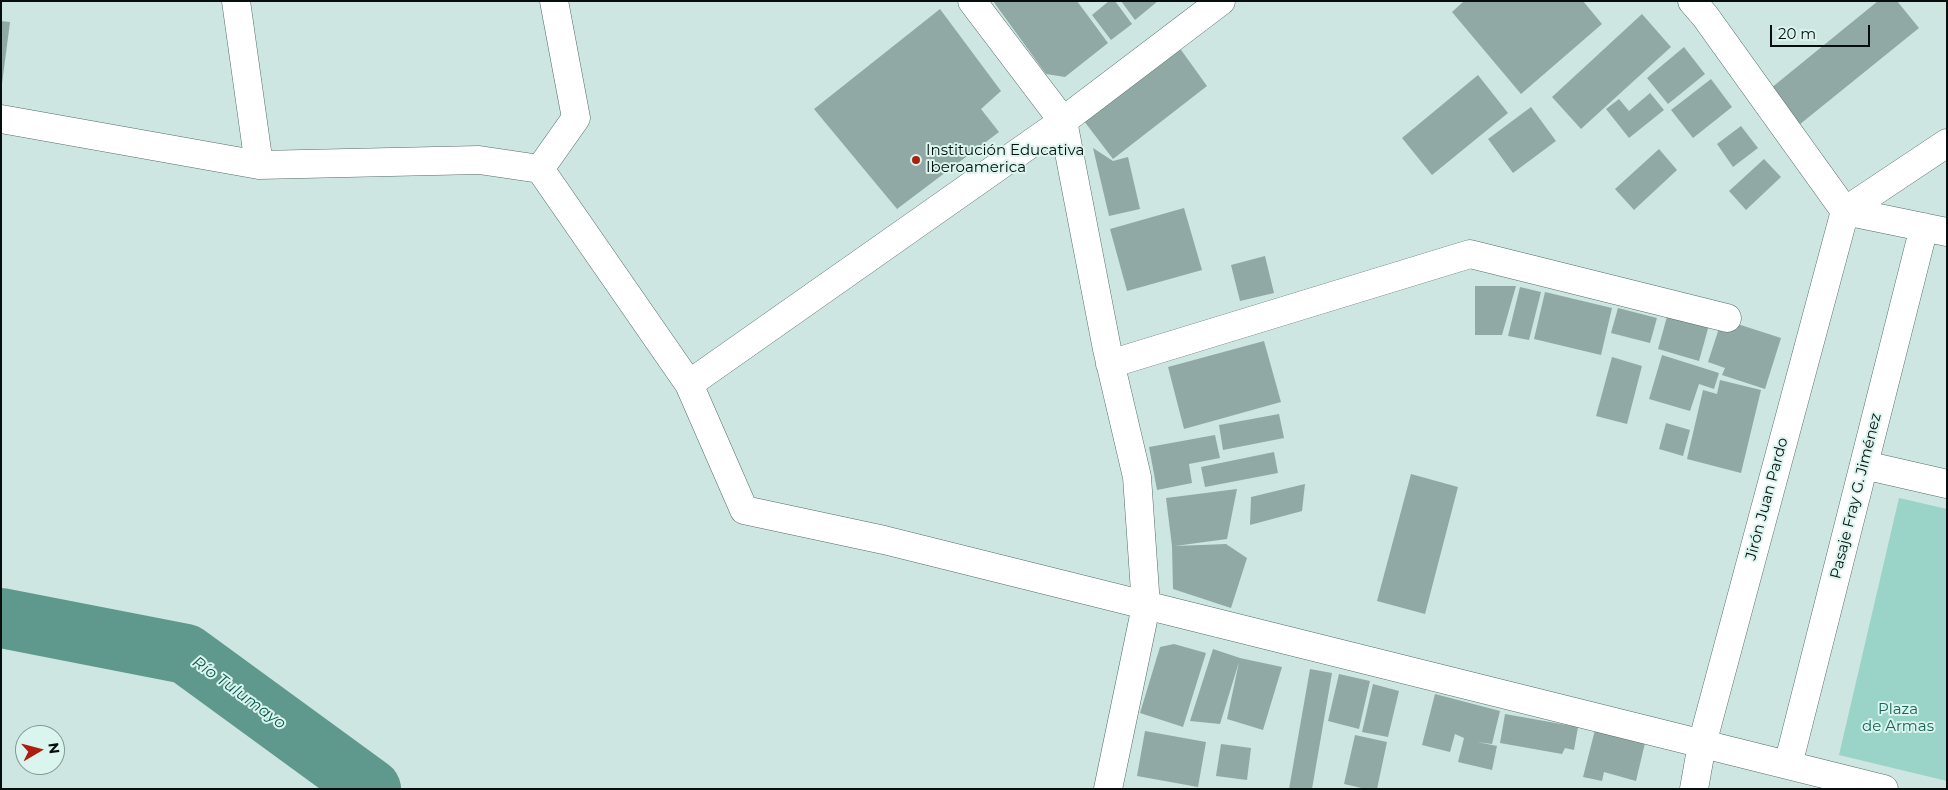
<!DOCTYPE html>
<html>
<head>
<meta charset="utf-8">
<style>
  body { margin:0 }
  #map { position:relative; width:1948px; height:790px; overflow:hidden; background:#cde6e1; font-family:Montserrat,sans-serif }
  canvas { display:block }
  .frame { position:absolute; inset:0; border:2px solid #070f0e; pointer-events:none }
  .north { position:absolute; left:15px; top:725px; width:50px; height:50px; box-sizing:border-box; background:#daf4ee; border:1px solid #869894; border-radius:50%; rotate:82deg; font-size:14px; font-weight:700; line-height:20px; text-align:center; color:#070f0e }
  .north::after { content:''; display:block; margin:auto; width:18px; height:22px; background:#ae1e10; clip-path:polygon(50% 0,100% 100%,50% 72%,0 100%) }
  .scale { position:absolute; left:1770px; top:25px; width:100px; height:22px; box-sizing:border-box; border:2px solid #070f0e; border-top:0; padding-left:6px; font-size:15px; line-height:18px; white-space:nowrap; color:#070f0e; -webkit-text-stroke:4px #daf4ee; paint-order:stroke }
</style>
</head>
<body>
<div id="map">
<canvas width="1948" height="790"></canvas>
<div class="frame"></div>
<div class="north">N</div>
<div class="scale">20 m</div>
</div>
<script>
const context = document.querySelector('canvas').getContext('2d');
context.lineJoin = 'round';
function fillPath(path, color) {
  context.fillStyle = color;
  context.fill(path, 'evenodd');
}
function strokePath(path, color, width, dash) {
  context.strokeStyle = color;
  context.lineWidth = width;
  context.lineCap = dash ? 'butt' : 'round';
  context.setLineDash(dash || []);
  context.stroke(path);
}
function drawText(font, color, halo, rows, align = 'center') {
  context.font = font + ' Montserrat,sans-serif';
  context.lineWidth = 4;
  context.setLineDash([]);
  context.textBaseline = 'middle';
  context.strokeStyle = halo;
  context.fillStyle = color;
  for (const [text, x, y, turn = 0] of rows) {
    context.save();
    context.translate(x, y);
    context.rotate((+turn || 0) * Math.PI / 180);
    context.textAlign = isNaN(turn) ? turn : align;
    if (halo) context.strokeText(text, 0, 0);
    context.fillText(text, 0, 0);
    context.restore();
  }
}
const green = new Path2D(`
  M 1899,498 L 1947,509 L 1947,781 L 1839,755 Z`);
const river = new Path2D(`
  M 1,618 L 186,654 L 371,789`);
const building = new Path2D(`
  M 993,1 L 1077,1 L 1108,43 L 1065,77 L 1046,74 Z
  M 1109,1 L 1115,1 L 1132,24 L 1111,40 L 1092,15 Z
  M 1121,1 L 1158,1 L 1135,20 Z
  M 1464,1 L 1583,1 L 1602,24 L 1521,94 L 1452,12 Z
  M 1878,1 L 1897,1 L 1919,28 L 1794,129 L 1765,93 Z
  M 940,9 L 1001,91 L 981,109 L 999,132 L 897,209 L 814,109 Z
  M 1642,14 L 1671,47 L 1581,129 L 1552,97 Z
  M 1,21 L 10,22 L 2,84 L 1,84 Z
  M 1179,47 L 1207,86 L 1113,159 L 1084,121 Z
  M 1684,47 L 1705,74 L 1668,104 L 1647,78 Z
  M 1478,75 L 1508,113 L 1432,175 L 1402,138 Z
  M 1711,79 L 1732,107 L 1693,138 L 1671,110 Z
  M 1650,93 L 1664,110 L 1629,138 L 1606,109 L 1619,99 L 1629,111 Z
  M 1531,107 L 1556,141 L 1513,173 L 1488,139 Z
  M 1741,126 L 1758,148 L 1733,167 L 1717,144 Z
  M 1093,148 L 1113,161 L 1128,157 L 1140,209 L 1109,216 Z
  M 1659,149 L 1677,170 L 1634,210 L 1615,189 Z
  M 1764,159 L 1781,177 L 1746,210 L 1729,191 Z
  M 1184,208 L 1202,270 L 1127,291 L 1110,229 Z
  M 1265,256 L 1274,293 L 1240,301 L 1231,265 Z
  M 1475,286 L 1516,286 L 1502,335 L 1475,335 Z
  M 1520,287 L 1541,292 L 1529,340 L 1508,336 Z
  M 1545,292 L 1612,308 L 1601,355 L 1534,339 Z
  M 1618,308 L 1657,318 L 1650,343 L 1611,333 Z
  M 1668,313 L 1709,325 L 1699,361 L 1658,349 Z
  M 1722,319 L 1781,338 L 1765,389 L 1722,375 L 1725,368 L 1708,362 Z
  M 1264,341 L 1281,402 L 1184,429 L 1168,367 Z
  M 1662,355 L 1719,373 L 1714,389 L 1699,384 L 1690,411 L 1649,399 Z
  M 1612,357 L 1642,366 L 1627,424 L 1596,416 Z
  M 1720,380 L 1761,390 L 1741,473 L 1687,459 L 1703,390 L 1717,394 Z
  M 1279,414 L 1284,438 L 1223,450 L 1219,425 Z
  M 1666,423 L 1690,430 L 1683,456 L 1659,449 Z
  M 1215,435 L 1220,458 L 1189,464 L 1192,483 L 1157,490 L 1149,447 Z
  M 1274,452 L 1278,473 L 1205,487 L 1201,467 Z
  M 1411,474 L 1458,487 L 1425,614 L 1377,601 Z
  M 1305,484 L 1302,511 L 1250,525 L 1251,497 Z
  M 1237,489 L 1227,539 L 1175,546 L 1226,544 L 1247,558 L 1231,608 L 1173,589 L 1172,546 L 1166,498 Z
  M 1174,644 L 1206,653 L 1183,727 L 1140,713 L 1160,647 Z
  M 1213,649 L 1240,658 L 1282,667 L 1263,730 L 1227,719 L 1239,662 L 1220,724 L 1190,721 Z
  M 1310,669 L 1332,673 L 1312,789 L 1289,789 Z
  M 1339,674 L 1370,681 L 1359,729 L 1328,721 Z
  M 1373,684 L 1399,691 L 1388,737 L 1362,732 Z
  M 1435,694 L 1500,711 L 1492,744 L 1477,742 L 1497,746 L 1492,770 L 1458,762 L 1464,738 L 1455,734 L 1450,752 L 1422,745 Z
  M 1505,714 L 1578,727 L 1574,750 L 1565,748 L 1562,754 L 1500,743 Z
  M 1595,730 L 1645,743 L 1636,781 L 1604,772 L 1602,781 L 1583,777 Z
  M 1145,731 L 1206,742 L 1198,787 L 1137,776 Z
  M 1355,735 L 1387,742 L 1377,789 L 1366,789 L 1344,784 Z
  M 1221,744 L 1251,748 L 1247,780 L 1216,776 Z`);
const minor = new Path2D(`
  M 236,1 L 259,165
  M 972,1 L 1063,121 L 1221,1
  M 1,119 L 259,165 L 479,160 L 540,169 L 689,384 L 744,510 L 884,540 L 1884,789
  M 540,169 L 576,118 L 554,1
  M 1845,211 L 1947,143
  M 1845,211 L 1947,232
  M 1110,364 L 1470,254 L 1727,318
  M 689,384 L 1063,121 L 1107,349 L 1137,477 L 1146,606 L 1108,789
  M 1864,465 L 1947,484
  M 1788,765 L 1924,227`);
const tertiary = new Path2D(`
  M 1692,1 L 1705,16 L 1845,211 L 1702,744 L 1694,789`);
const markers = [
  [916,160,5,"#ae1e10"]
];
const poiNames = [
  ["Institución Educativa",926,151],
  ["Iberoamerica",926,168]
];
const streetNames = [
  ["Pasaje Fray G. Jiménez",1856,496,-76],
  ["Jirón Juan Pardo",1767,499,-75]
];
const parkNames = [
  ["Plaza",1898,710],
  ["de Armas",1898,727]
];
const waterNames = [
  ["Río Tulumayo",239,693,36]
];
fillPath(green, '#9ad3c7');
strokePath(river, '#5f998d', 60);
fillPath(building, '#91a9a4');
strokePath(minor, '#556c67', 29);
strokePath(tertiary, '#556c67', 29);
strokePath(minor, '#fff', 28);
strokePath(tertiary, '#fff', 28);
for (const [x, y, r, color] of markers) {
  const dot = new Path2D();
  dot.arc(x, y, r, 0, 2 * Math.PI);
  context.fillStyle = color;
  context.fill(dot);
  strokePath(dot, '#daf4ee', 2);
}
drawText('15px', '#070f0e', '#daf4ee', poiNames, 'left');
drawText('15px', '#070f0e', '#daf4ee', streetNames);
drawText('15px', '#19655a', '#daf4ee', parkNames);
drawText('italic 16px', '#095c51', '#daf4ee', waterNames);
</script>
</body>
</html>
